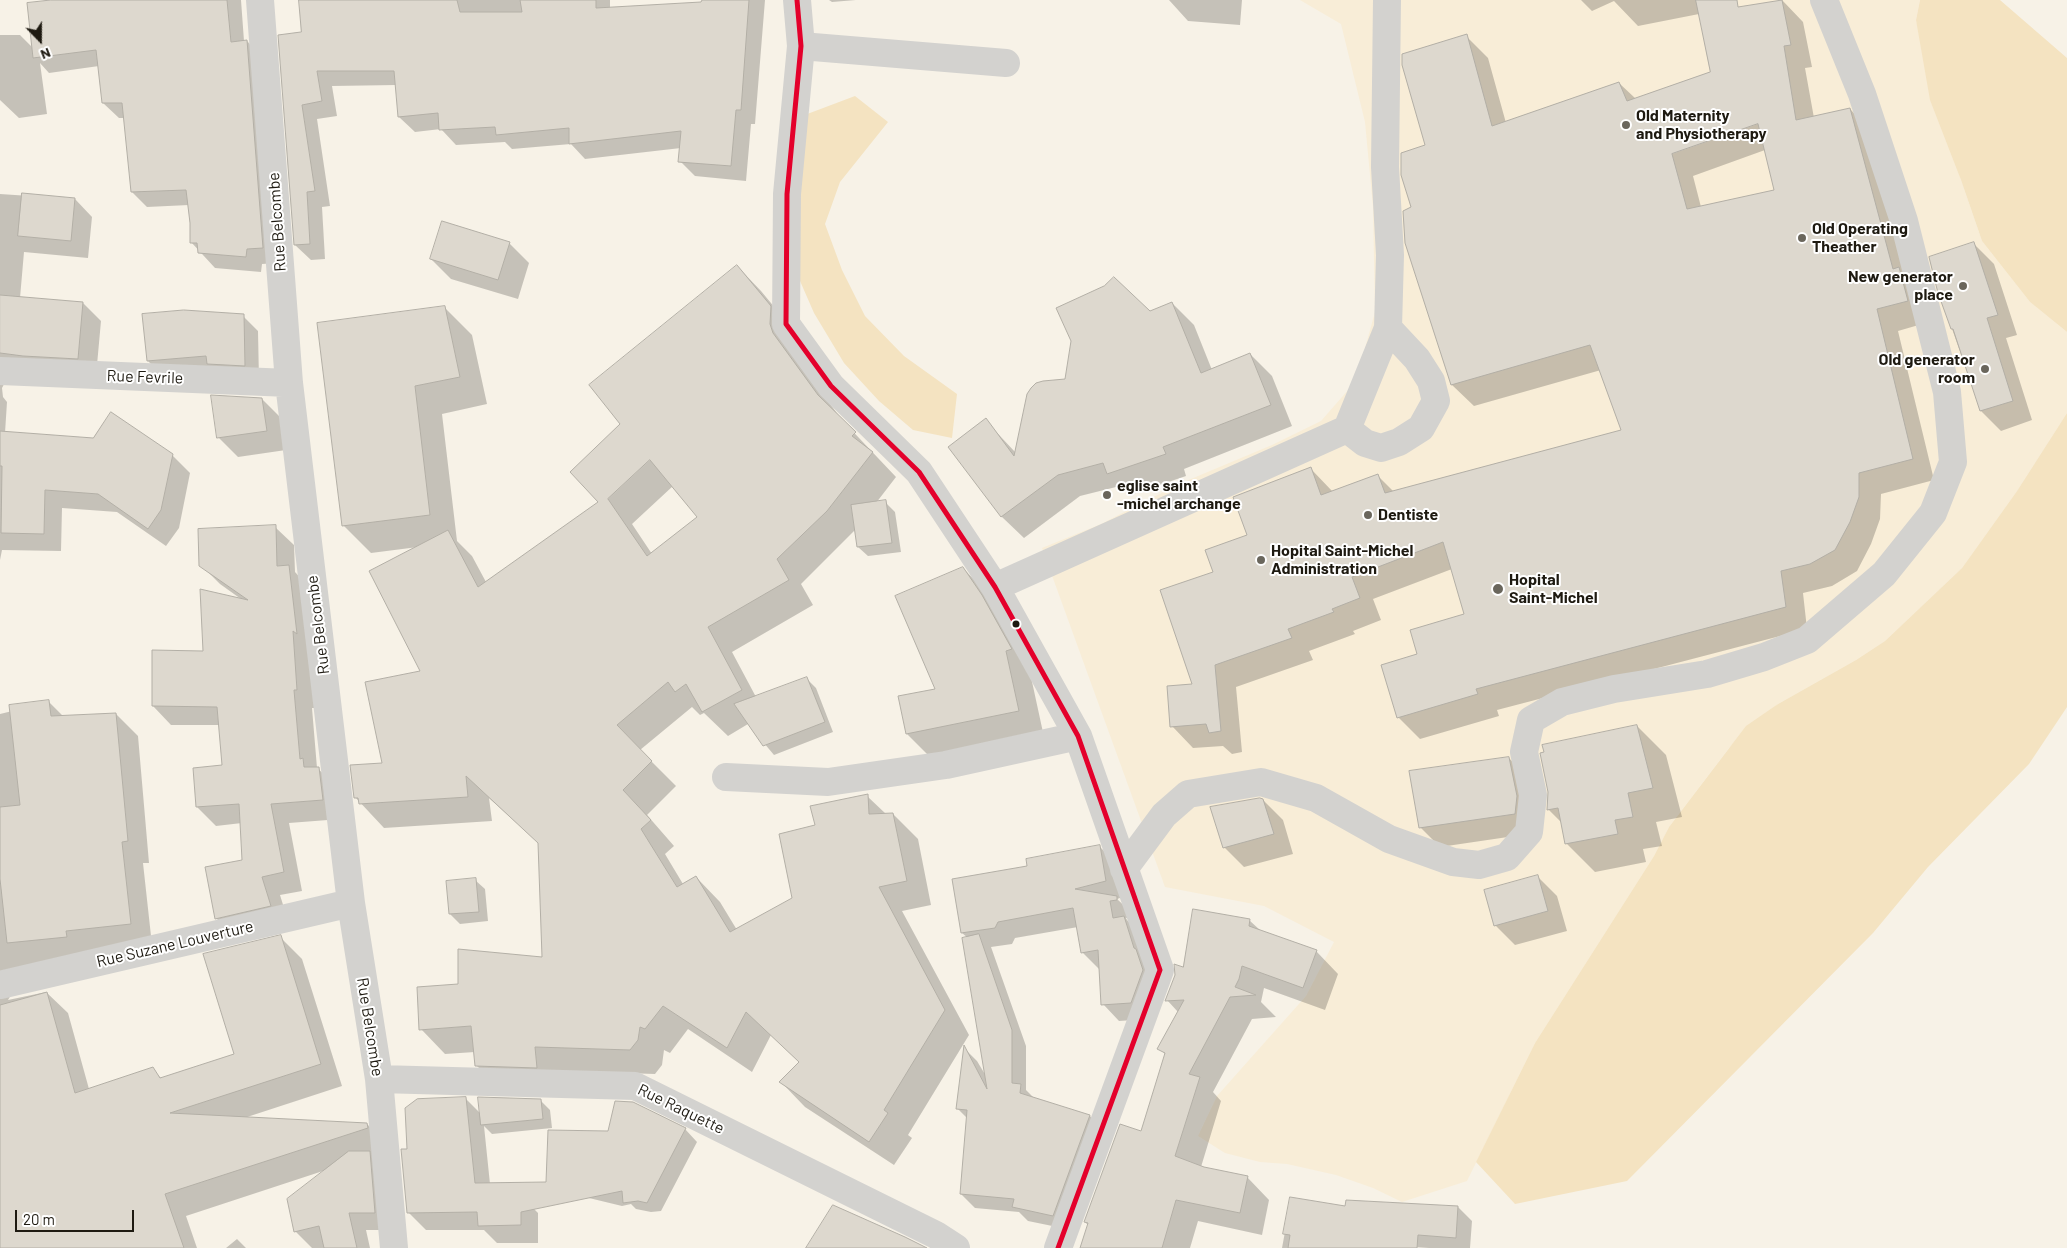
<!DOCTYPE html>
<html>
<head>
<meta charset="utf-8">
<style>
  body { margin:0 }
  #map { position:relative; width:2067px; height:1248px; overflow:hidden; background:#f7f2e7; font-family:Barlow,sans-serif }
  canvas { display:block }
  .north { position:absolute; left:15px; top:15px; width:50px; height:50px; -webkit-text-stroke:4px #fff; paint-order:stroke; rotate:158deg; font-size:14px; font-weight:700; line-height:20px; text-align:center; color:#1e1a11 }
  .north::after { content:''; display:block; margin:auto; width:18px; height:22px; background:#1e1a11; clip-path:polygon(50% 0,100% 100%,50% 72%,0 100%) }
  .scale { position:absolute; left:15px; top:1210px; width:119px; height:22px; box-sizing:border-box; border:2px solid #1e1a11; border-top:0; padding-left:6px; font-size:15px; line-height:18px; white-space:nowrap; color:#1e1a11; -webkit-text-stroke:4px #fff; paint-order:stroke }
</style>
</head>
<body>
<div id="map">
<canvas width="2067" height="1248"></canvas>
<div class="north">N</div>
<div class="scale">20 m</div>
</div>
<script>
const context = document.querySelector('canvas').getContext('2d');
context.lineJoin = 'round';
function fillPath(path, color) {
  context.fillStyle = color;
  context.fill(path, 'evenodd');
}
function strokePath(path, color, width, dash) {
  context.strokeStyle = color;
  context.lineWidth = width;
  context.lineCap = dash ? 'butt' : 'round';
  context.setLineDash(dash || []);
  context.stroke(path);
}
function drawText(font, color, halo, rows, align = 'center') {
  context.font = font + ' Barlow,sans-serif';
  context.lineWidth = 4;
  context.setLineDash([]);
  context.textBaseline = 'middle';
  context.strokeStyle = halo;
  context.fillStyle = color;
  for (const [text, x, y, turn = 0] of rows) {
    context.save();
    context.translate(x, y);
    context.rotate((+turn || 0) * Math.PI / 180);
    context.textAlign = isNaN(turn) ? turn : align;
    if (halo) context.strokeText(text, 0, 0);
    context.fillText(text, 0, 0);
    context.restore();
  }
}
const built = new Path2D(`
  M 1300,0 L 1920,0 L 1916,20 L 1961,180 L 1982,241 L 2030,302 L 2067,332 L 2067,413 L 2017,491 L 1962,568 L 1885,641 L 1856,660 L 1778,704 L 1729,748 L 1669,827 L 1654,856 L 1535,1043 L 1467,1181 L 1402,1202 L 1373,1188 L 1336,1175 L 1287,1164 L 1260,1162 L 1225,1153 L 1198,1136 L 1217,1096 L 1306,996 L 1334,942 L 1264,906 L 1165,887 L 1042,548 L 1101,524 L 1179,484 L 1272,445 L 1321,421 L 1356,381 L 1375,312 L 1373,207 L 1365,122 L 1341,24 Z`);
const green = new Path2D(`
  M 1920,0 L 2000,0 L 2067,58 L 2067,332 L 2030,302 L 1982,241 L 1961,180 L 1930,100 L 1916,20 Z
  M 855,96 L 888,122 L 840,182 L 825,224 L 842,270 L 865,316 L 904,356 L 957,394 L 952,438 L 913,430 L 879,401 L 844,363 L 814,313 L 790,258 L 794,119 Z
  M 2067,413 L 2067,707 L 2029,764 L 1928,867 L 1873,933 L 1627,1181 L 1515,1204 L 1476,1162 L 1535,1043 L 1654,856 L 1669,827 L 1746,726 L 1778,704 L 1856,660 L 1885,641 L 1962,568 L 2017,491 Z`);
const shadow = new Path2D(`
  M 62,0 L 241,0 L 244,41 L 247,41 L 262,57 L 278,263 L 262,264 L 261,272 L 215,268 L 191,242 L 189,205 L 147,207 L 132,192 L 125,118 L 119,118 L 103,103 L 99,66 L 49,73 L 40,63 L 47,114 L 19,118 L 0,100 L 0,35 L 20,35 L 33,48 Z
  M 300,0 L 610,0 L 610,9 L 703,4 L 703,0 L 765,0 L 755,124 L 751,124 L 746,181 L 695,176 L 680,161 L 681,148 L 585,159 L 571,144 L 512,149 L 505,142 L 456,145 L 441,129 L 415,132 L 399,117 L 397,85 L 332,86 L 337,116 L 317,119 L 330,206 L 322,207 L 325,259 L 311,260 L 295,245 L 302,33 Z
  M 829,0 L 856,0 L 832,2 Z
  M 1169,0 L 1242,0 L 1240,25 L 1188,21 Z
  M 1581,0 L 1696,0 L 1699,14 L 1638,26 L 1614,1 L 1592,11 Z
  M 1782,0 L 1803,22 L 1812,67 L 1805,68 L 1814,118 L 1850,109 L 1871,131 L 1929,322 L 1898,331 L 1934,480 L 1881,494 L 1880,519 L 1871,544 L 1857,571 L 1832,586 L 1803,593 L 1807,629 L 1497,710 L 1499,716 L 1420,739 L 1398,717 L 1418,655 L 1466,615 L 1452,569 L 1373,599 L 1381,620 L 1353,631 L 1355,634 L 1309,651 L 1313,660 L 1236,687 L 1242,752 L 1232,754 L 1223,746 L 1193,748 L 1172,726 L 1194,685 L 1215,572 L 1311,469 L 1333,492 L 1377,475 L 1394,492 L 1622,431 L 1601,370 L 1474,406 L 1452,385 L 1413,208 L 1426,146 L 1466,36 L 1488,58 L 1506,123 L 1619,83 L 1636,99 L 1711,72 ZM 1765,150 L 1776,191 L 1701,207 L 1693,176 Z
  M 0,194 L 75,199 L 92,217 L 88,258 L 24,252 L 20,298 L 83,303 L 101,321 L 96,376 L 10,373 L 2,388 L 3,397 L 7,402 L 5,433 L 172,455 L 190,473 L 179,528 L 166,546 L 117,512 L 62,508 L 61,551 L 2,550 L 0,560 Z
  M 509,243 L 529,263 L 518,299 L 451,279 L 431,259 Z
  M 1974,244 L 1994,264 L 2017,335 L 2006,338 L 2032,420 L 2001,431 L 1981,411 L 1939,292 Z
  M 737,266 L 761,291 L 795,332 L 797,359 L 842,420 L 896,477 L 876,503 L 885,502 L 895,512 L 901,552 L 868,556 L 858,547 L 856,529 L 801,584 L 813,605 L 732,652 L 756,697 L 806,678 L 816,688 L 833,732 L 774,755 L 748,724 L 728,736 L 704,713 L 700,715 L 692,707 L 640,750 L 676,786 L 647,815 L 674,846 L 665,854 L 683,884 L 696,877 L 720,902 L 737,930 L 794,898 L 816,826 L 867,796 L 886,814 L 893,814 L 918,839 L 931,905 L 902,911 L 969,1035 L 908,1135 L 912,1138 L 894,1165 L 805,1107 L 781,1082 L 800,1063 L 771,1035 L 752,1072 L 688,1029 L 670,1053 L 664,1050 L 662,1065 L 655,1074 L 559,1071 L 501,1090 L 476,1065 L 475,1052 L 445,1054 L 421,1029 L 460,985 L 543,959 L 540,844 L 489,798 L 492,821 L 384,828 L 355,797 L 383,764 L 421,672 L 418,547 L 371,553 L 343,525 L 444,307 L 472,335 L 487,404 L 442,414 L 457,541 L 472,556 L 486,582 L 600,502 L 622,424 ZM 673,486 L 699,517 L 652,554 L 632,524 Z
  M 1172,303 L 1194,325 L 1212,370 L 1250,354 L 1272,376 L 1292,426 L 1184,469 L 1186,476 L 1130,495 L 1120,486 L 1080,496 L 1024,538 L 1002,517 L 950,447 L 985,420 L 1016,453 L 1066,380 L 1150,312 Z
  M 144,315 L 243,316 L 258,331 L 259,380 L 163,376 L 148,361 Z
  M 262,399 L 282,419 L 286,450 L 238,457 L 218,437 Z
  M 275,527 L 294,545 L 295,572 L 307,585 L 315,708 L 312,708 L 317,768 L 337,786 L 341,819 L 289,823 L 302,891 L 280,895 L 289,924 L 235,937 L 216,918 L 243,861 L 242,823 L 216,826 L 197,807 L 223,766 L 220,725 L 171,725 L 153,706 L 204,652 L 241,599 L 220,584 L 201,565 Z
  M 963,568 L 988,594 L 1031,677 L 1044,737 L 932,759 L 907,734 L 936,690 Z
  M 49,702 L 64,717 L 116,714 L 138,736 L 149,863 L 143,863 L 152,945 L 11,995 L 8,1000 L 46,992 L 68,1013 L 89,1089 L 152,1069 L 162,1079 L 236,1055 L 280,937 L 302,959 L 342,1086 L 244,1118 L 367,1124 L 389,1146 L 393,1230 L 366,1230 L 370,1248 L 312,1248 L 296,1232 L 288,1200 L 326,1170 L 186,1216 L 197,1248 L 0,1248 L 0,714 Z
  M 1637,726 L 1666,755 L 1682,817 L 1656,822 L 1662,846 L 1643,849 L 1646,862 L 1595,872 L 1566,843 L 1562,823 L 1548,809 Z
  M 1509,758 L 1528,778 L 1535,833 L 1440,847 L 1420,827 Z
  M 1263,800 L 1283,820 L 1293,854 L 1244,867 L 1224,847 Z
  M 1099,846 L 1116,863 L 1123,897 L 1117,899 L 1133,914 L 1133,917 L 1126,918 L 1127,920 L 1141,934 L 1149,964 L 1148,1019 L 1119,1021 L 1103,1004 L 1099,969 L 1083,953 L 1078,927 L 1015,938 L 1012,944 L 991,947 L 1026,1046 L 1026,1090 L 1034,1098 L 1090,1116 L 1104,1130 L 1067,1229 L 1028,1221 L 1019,1212 L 975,1208 L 961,1194 L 968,1119 L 957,1108 L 964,1048 L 977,1061 L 986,1076 L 968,938 L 962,933 L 1029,867 Z
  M 1537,876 L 1557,896 L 1567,931 L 1515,945 L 1495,925 Z
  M 475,880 L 485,889 L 488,921 L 460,924 L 450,914 Z
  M 1249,920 L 1261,931 L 1316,951 L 1338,974 L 1325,1010 L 1264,988 L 1261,1002 L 1276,1017 L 1252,1019 L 1213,1092 L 1221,1101 L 1201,1167 L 1247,1177 L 1269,1200 L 1262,1235 L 1198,1221 L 1190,1248 L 1081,1248 L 1088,1225 L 1085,1222 L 1142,1132 L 1166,1055 L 1159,1048 L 1178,1012 L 1167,1000 L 1184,969 Z
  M 465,1098 L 481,1114 L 540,1100 L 550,1110 L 552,1128 L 492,1134 L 484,1126 L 490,1184 L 520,1195 L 538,1213 L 538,1243 L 497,1243 L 484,1230 L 426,1230 L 408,1212 L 409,1150 Z
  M 685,1129 L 697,1142 L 661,1211 L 651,1212 L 636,1209 L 631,1204 L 622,1206 L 560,1191 L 609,1133 Z
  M 1291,1199 L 1346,1208 L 1458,1207 L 1472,1221 L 1470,1248 L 1429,1248 L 1384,1245 L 1383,1248 L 1282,1248 Z
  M 237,1239 L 246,1248 L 226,1248 Z`);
const building = new Path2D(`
  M 51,0 L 227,0 L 231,42 L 247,40 L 263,248 L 247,249 L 246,257 L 198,253 L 197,243 L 190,243 L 190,223 L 186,190 L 131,192 L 122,103 L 102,103 L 96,50 L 33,58 L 27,3 Z
  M 299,0 L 457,0 L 460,12 L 522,12 L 520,0 L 596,0 L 596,8 L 701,2 L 702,0 L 749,0 L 741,110 L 736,110 L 731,166 L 678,162 L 681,131 L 569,144 L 569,128 L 496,135 L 495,127 L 439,130 L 438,113 L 398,117 L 394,71 L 317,71 L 322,101 L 302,105 L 315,191 L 307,192 L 310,244 L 294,245 L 278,35 L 301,32 Z
  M 1696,0 L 1737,0 L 1738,7 L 1782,0 L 1791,45 L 1784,46 L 1796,120 L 1850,108 L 1893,269 L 1899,267 L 1908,301 L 1877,309 L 1913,459 L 1859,473 L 1859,497 L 1850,522 L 1835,550 L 1810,564 L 1781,571 L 1786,607 L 1476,689 L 1478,694 L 1397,718 L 1381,665 L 1417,654 L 1410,630 L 1464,614 L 1443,542 L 1352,577 L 1360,598 L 1332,609 L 1334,612 L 1288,629 L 1292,638 L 1215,665 L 1221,731 L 1209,733 L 1206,724 L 1170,727 L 1167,686 L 1192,684 L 1160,590 L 1213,572 L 1205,550 L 1247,535 L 1233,497 L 1311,467 L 1321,495 L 1378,474 L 1385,493 L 1621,430 L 1590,345 L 1451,385 L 1405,243 L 1403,211 L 1411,207 L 1401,175 L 1401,153 L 1425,145 L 1402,65 L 1402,54 L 1467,34 L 1492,126 L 1619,82 L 1627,101 L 1710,72 ZM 1758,124 L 1774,190 L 1687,209 L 1672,154 Z
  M 22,193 L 75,198 L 71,241 L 18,236 Z
  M 442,221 L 510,242 L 498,280 L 430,259 Z
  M 1974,242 L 1998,315 L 1987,318 L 2013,401 L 1980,411 L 1953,329 L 1951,329 L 1938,293 L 1929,257 Z
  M 737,265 L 771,306 L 770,324 L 773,333 L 818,395 L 856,432 L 852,436 L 873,452 L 827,511 L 777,559 L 789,580 L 708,627 L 742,690 L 702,712 L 686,684 L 675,692 L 668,682 L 617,725 L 652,761 L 623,790 L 651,820 L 641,829 L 677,887 L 696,876 L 730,932 L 792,898 L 779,834 L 815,825 L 810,806 L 868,794 L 869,814 L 893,813 L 907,881 L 879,887 L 945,1010 L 884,1110 L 888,1113 L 869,1142 L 779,1082 L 799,1062 L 746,1012 L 727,1048 L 663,1006 L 645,1029 L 640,1027 L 638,1040 L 630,1050 L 535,1047 L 537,1068 L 475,1066 L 471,1026 L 419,1030 L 417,987 L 458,984 L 458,949 L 542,957 L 538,843 L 466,776 L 468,797 L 359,804 L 358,798 L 354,798 L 350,765 L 382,763 L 365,682 L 420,671 L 369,571 L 448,530 L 478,587 L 598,502 L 570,472 L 620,424 L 589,385 ZM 650,460 L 697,517 L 647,556 L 608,499 Z
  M 1114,277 L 1150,311 L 1172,302 L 1201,373 L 1250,353 L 1271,405 L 1163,447 L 1166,454 L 1107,474 L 1103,463 L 1058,475 L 1001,517 L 948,447 L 986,418 L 1014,456 L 1027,394 L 1031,388 L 1036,383 L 1043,381 L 1065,379 L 1071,341 L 1056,308 L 1104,286 Z
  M 0,295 L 83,302 L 78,359 L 23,356 L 0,353 Z
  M 445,306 L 460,377 L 415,386 L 430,515 L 342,526 L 317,323 Z
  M 184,310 L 244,314 L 245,366 L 207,364 L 206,356 L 147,361 L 142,314 Z
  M 211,395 L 262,398 L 267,431 L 217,438 Z
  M 111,412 L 173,454 L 161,510 L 148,529 L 98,494 L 45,490 L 44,534 L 1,533 L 2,466 L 0,466 L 0,431 L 93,438 Z
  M 886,500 L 892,543 L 857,547 L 851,505 Z
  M 276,525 L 277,566 L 289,565 L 297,634 L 293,631 L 297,690 L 294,690 L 300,759 L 303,758 L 304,767 L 319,767 L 323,800 L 271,804 L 284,872 L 262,877 L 271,906 L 215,919 L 205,867 L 242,860 L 239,804 L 196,807 L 193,768 L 222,765 L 217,707 L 152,706 L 152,650 L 203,651 L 200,589 L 248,600 L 199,566 L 198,529 Z
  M 963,567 L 982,595 L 1012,649 L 1006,651 L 1019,711 L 906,734 L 898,696 L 935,689 L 895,596 Z
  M 807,677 L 825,722 L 763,746 L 734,704 Z
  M 49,700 L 51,716 L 116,713 L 128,841 L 122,842 L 131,924 L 66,931 L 67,937 L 7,943 L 0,879 L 0,807 L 20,805 L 9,705 Z
  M 1637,725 L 1653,788 L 1628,793 L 1633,817 L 1615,820 L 1618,834 L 1565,844 L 1558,808 L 1547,810 L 1548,792 L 1540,753 L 1544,752 L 1542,745 Z
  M 1509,757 L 1517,796 L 1515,814 L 1419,828 L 1409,771 Z
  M 1260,798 L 1263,799 L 1274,834 L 1223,848 L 1210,807 Z
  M 1100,845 L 1106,881 L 1075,889 L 1117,896 L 1117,900 L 1110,901 L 1113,918 L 1124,916 L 1134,948 L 1136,949 L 1143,970 L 1131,1003 L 1101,1005 L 1098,950 L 1081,953 L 1073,908 L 998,922 L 995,928 L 961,933 L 952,879 L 1027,866 L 1026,859 Z
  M 1538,875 L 1548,911 L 1494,926 L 1484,890 Z
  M 476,878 L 479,912 L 449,914 L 446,881 Z
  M 1193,909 L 1250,919 L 1249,926 L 1317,950 L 1303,988 L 1242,966 L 1239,979 L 1235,987 L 1256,995 L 1230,997 L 1189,1074 L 1200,1077 L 1175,1156 L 1204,1167 L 1248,1176 L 1240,1213 L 1176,1200 L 1162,1248 L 1080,1248 L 1088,1223 L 1084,1222 L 1120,1124 L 1141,1131 L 1165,1053 L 1157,1049 L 1184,1000 L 1165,1001 L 1175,975 L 1174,964 L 1183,967 Z
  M 979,934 L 1012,1030 L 1012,1083 L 1021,1084 L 1020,1093 L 1090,1115 L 1053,1216 L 1012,1207 L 1014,1199 L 960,1194 L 967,1110 L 956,1109 L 964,1045 L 987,1089 L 962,938 Z
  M 281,935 L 321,1064 L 170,1113 L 367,1123 L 368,1128 L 165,1194 L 184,1248 L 0,1248 L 0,1005 L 47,992 L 75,1093 L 153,1067 L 160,1078 L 234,1054 L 203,954 Z
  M 466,1097 L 475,1183 L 546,1182 L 548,1130 L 608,1131 L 615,1101 L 633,1102 L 686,1128 L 647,1203 L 638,1201 L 623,1203 L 622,1191 L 521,1212 L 521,1225 L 478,1226 L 477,1212 L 407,1213 L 401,1149 L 407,1149 L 405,1108 L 417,1099 Z
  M 478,1097 L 541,1099 L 543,1119 L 481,1125 Z
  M 349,1151 L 370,1151 L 375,1213 L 349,1213 L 357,1248 L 324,1248 L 319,1226 L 294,1232 L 287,1199 Z
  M 1290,1197 L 1345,1206 L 1346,1200 L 1458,1206 L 1456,1238 L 1418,1235 L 1417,1248 L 1288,1248 L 1290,1235 L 1283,1234 Z
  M 833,1205 L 905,1237 L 927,1248 L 806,1248 Z`);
const minor = new Path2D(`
  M 260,0 L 289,383 L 351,903 L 379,1079 L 394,1248
  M 797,0 L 801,46 L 787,194 L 786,324 L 831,386 L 919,472 L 995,587 L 1078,736 L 1160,970 L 1058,1248
  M 801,46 L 1006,63
  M 0,371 L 289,383
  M 1347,429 L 1365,443 L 1381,448 L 1399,442 L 1421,428 L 1436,401 L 1431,381 L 1417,359 L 1388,328
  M 995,587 L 1347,429 L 1388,328 L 1390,255 L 1385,167 L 1387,0
  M 726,777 L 828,782 L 946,765 L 1078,736
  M 1124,869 L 1164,815 L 1188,794 L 1261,782 L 1316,798 L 1389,839 L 1453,862 L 1479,865 L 1507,857 L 1529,832 L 1533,795 L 1524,752 L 1531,720 L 1562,702 L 1614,689 L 1707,674 L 1764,657 L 1807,640 L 1884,574 L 1933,513 L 1953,462 L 1947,392 L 1904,221 L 1862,94 L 1824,0
  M 0,985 L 351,903
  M 379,1079 L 635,1086 L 936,1235 L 956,1248`);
const bus1 = new Path2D(`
  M 797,0 L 801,46 L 787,194 L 786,324 L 831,386 L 919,472 L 995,587 L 1078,736 L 1160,970 L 1058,1248`);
const markers = [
  [1626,125,5,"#6a665c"],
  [1802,238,5,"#6a665c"],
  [1963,286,5,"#6a665c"],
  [1985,369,5,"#6a665c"],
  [1107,495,5,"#6a665c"],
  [1368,515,5,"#6a665c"],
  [1261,560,5,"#6a665c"],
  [1498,589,6,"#6a665c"],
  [1016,624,4.5,"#1e1a11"]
];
const poiNames = [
  ["Old Maternity",1636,116],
  ["and Physiotherapy",1636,134],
  ["Old Operating",1812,229],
  ["Theather",1812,247],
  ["New generator",1953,277,"right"],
  ["place",1953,295,"right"],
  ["Old generator",1975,360,"right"],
  ["room",1975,378,"right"],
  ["eglise saint",1117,486],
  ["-michel archange",1117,504],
  ["Dentiste",1378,515],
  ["Hopital Saint-Michel",1271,551],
  ["Administration",1271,569],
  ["Hopital",1509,580],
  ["Saint-Michel",1509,598]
];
const streetNames = [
  ["Rue Belcombe",277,222,-94],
  ["Rue Fevrile",145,377,2],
  ["Rue Belcombe",318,625,-97],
  ["Rue Suzane Louverture",175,944,-13],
  ["Rue Belcombe",370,1027,81],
  ["Rue Raquette",681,1109,26]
];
fillPath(built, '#f8edd7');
fillPath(green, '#f4e3c1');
fillPath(shadow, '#0003');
fillPath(building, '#ddd8ce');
strokePath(building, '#b3afa6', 1);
strokePath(minor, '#d3d2cf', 28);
strokePath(bus1, '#e4002b', 5);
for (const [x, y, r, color] of markers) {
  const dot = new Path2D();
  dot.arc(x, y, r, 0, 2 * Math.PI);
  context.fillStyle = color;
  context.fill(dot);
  strokePath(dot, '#fff', 2);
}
drawText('bold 16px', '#1e1a11', '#fff', poiNames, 'left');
drawText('16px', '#1e1a11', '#fff', streetNames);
</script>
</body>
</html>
